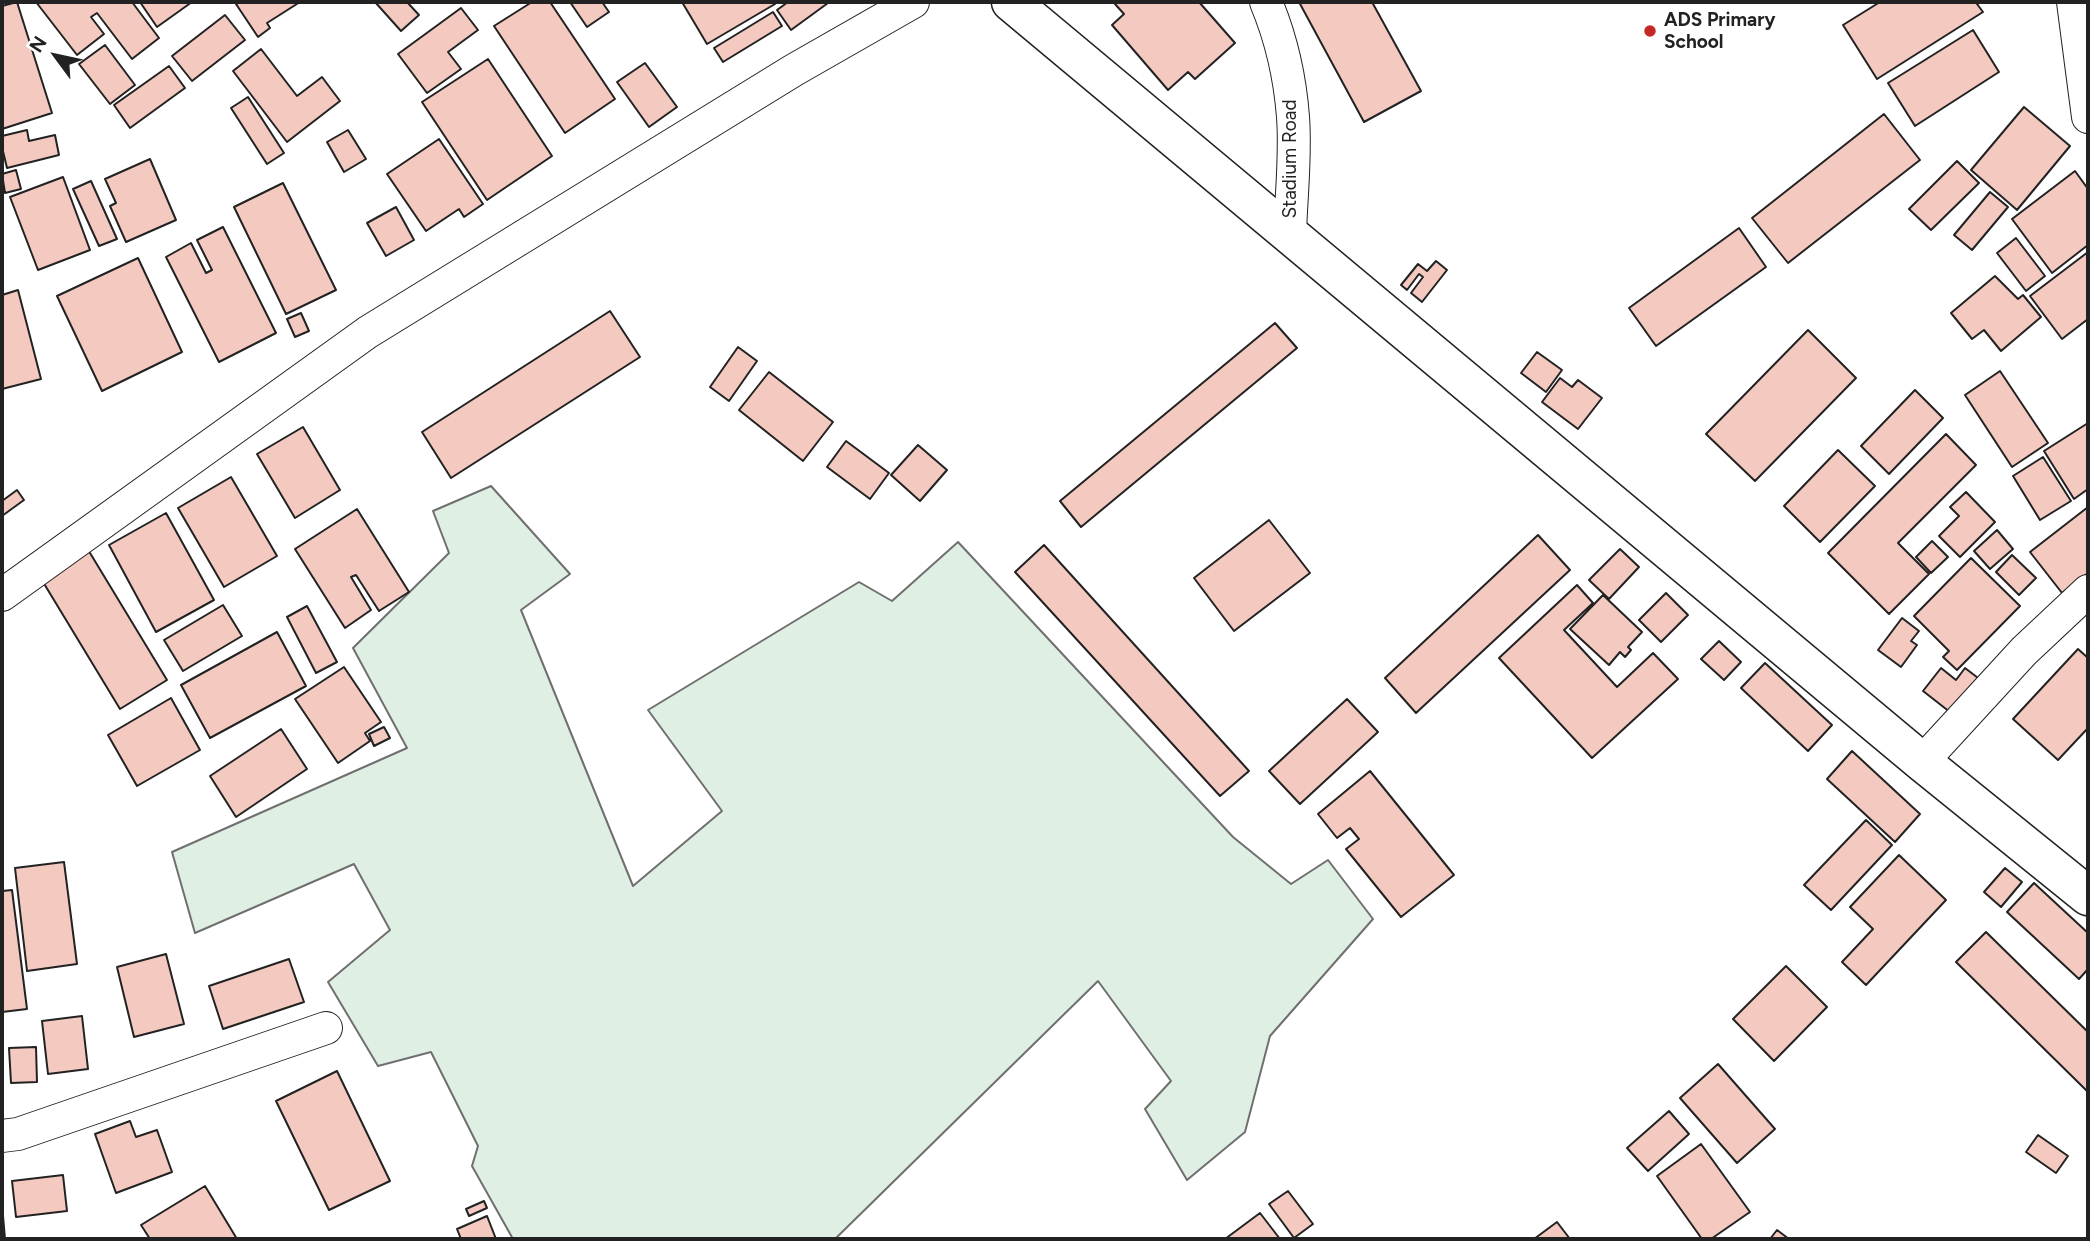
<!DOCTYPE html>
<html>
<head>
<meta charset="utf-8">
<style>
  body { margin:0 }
  #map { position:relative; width:2090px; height:1241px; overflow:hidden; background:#fff; font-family:Figtree,sans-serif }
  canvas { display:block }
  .frame { position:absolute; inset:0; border:4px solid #222; pointer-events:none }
  .north { position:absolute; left:21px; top:21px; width:70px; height:70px; -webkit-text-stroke:5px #fff; paint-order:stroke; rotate:303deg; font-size:19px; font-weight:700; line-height:28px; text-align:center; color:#222 }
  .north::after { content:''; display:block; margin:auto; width:24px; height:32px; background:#222; clip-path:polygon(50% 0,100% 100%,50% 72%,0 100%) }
</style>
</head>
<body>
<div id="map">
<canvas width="2090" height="1241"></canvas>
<div class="frame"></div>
<div class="north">N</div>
</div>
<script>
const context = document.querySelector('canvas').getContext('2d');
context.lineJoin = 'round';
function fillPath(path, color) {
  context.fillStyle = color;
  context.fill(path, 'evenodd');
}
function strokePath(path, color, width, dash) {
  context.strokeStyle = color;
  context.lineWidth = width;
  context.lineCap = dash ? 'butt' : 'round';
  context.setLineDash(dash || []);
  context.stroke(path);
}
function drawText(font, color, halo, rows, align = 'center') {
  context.font = font + ' Figtree,sans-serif';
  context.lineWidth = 5;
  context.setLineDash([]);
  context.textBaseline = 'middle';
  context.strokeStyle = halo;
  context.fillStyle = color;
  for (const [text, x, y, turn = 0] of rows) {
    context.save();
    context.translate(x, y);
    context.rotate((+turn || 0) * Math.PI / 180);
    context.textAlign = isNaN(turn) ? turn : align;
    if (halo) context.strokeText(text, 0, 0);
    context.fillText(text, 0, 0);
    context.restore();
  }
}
const green = new Path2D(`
  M 491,486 L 570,574 L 521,610 L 633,886 L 722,811 L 648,710 L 859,582 L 892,601 L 958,542 L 1233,837 L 1291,884 L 1328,860 L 1373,919 L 1270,1036 L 1245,1132 L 1187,1180 L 1145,1109 L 1171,1081 L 1098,981 L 835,1239 L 513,1239 L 472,1166 L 478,1146 L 431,1052 L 378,1066 L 328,982 L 390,930 L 354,864 L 195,933 L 172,852 L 407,748 L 353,648 L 449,553 L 433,511 Z`);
const building = new Path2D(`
  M 17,2 L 52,113 L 2,129 L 2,6 Z
  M 36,2 L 132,2 L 159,38 L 132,59 L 97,13 L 91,17 L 104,34 L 77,55 Z
  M 140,2 L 192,2 L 157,27 Z
  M 240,2 L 300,2 L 267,23 L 270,28 L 258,37 L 236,4 Z
  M 375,2 L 407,2 L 419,15 L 401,31 Z
  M 532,2 L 550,2 L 615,99 L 565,133 L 494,26 Z
  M 570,2 L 602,2 L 609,12 L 587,27 Z
  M 682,2 L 773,2 L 775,4 L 707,44 Z
  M 788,2 L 827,2 L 828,3 L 791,30 L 777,10 Z
  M 1118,2 L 1199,2 L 1235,43 L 1195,79 L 1188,72 L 1168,90 L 1112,25 L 1124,14 L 1115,4 Z
  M 1299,2 L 1372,2 L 1421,91 L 1364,122 Z
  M 1880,2 L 1981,2 L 1977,4 L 1983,12 L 1877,79 L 1843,25 Z
  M 461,8 L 478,30 L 448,52 L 461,69 L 427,93 L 398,54 Z
  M 773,12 L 782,26 L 723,62 L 714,48 Z
  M 225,15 L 245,40 L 192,81 L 172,56 Z
  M 1973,30 L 1999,72 L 1915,126 L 1888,83 Z
  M 105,45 L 135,85 L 110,104 L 79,64 Z
  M 261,49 L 297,96 L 322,77 L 340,101 L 287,142 L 233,71 Z
  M 488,59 L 552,156 L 487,200 L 422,102 Z
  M 645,63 L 677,107 L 649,127 L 617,82 Z
  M 169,66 L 185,88 L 130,128 L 114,105 Z
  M 248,97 L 284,153 L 267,164 L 231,108 Z
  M 2024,107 L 2070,146 L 2017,210 L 1971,170 Z
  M 1884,114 L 1920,160 L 1788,263 L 1752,218 Z
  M 27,130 L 29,141 L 55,135 L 59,155 L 7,168 L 2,147 L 2,136 Z
  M 348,130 L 366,159 L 344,172 L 327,142 Z
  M 439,139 L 483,204 L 464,217 L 459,209 L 426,231 L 387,174 Z
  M 150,159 L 176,220 L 126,242 L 110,206 L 116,203 L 105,179 Z
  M 1957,161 L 1979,183 L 1931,230 L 1909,209 Z
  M 16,170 L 21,189 L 5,193 L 2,174 Z
  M 2075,171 L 2088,189 L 2088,245 L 2052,273 L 2012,219 Z
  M 63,177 L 90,250 L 38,270 L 10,197 Z
  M 91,181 L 117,239 L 99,246 L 73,189 Z
  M 283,183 L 336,290 L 286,314 L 234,207 Z
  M 1990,192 L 2008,207 L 1972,250 L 1954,235 Z
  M 396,207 L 414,240 L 386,256 L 367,223 Z
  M 223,227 L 276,333 L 219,362 L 166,257 L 191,243 L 206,273 L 212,270 L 197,240 Z
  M 1739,228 L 1766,267 L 1656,346 L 1629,308 Z
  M 2016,238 L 2045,276 L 2026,291 L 1997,253 Z
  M 2088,252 L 2088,319 L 2062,339 L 2030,296 Z
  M 138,258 L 182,352 L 102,391 L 57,296 Z
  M 1436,261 L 1447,270 L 1422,302 L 1411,293 L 1423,277 L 1419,274 L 1407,290 L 1401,285 L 1418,264 L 1427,271 Z
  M 1995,276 L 2018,299 L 2023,295 L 2041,317 L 2001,351 L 1984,330 L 1972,339 L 1951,313 Z
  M 18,290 L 41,379 L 2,389 L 2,295 Z
  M 610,311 L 640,357 L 451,478 L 422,432 Z
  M 301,313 L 309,331 L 295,337 L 287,319 Z
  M 1275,323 L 1297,348 L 1081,527 L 1060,501 Z
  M 1808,330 L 1856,378 L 1755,481 L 1706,434 Z
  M 738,347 L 757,361 L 729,401 L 710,387 Z
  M 1537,352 L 1562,370 L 1546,392 L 1521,373 Z
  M 2000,371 L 2048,443 L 2012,467 L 1965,395 Z
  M 769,372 L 833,422 L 803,461 L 739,410 Z
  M 1560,378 L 1572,387 L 1578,380 L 1602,398 L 1578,429 L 1542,402 Z
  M 1915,390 L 1943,418 L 1889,474 L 1861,446 Z
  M 2088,423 L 2088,489 L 2074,499 L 2044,451 Z
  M 303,427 L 340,490 L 295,518 L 257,454 Z
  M 1946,434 L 1976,465 L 1898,543 L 1929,574 L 1889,614 L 1828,553 Z
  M 846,441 L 889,473 L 870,499 L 827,467 Z
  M 918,445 L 947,470 L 920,501 L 891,475 Z
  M 1838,450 L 1875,486 L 1820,542 L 1784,506 Z
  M 2043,457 L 2071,501 L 2040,520 L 2013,476 Z
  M 231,477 L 277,556 L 224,587 L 178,508 Z
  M 17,490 L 24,500 L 2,516 L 2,501 Z
  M 1966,492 L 1995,522 L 1960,557 L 1939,536 L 1959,516 L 1950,507 Z
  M 2088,507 L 2088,573 L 2062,593 L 2030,552 Z
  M 357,509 L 409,592 L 379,611 L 356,575 L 351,577 L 371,610 L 345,628 L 295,549 Z
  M 166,513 L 214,600 L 156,632 L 109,545 Z
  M 1269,520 L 1310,573 L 1234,631 L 1194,578 Z
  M 1997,530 L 2013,549 L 1990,569 L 1974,551 Z
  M 1538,535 L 1570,570 L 1416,713 L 1385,678 Z
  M 1932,541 L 1948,557 L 1931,573 L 1916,557 Z
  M 1044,545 L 1249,771 L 1220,796 L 1015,572 Z
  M 87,548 L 167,680 L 120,709 L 40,577 Z
  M 1620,549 L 1639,567 L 1609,599 L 1589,580 Z
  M 2012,555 L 2036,578 L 2019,595 L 1996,572 Z
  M 1971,558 L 2020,606 L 1957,670 L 1943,657 L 1949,651 L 1914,616 Z
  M 1577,585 L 1593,603 L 1564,630 L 1617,687 L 1653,653 L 1678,679 L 1592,758 L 1499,658 Z
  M 1666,593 L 1688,615 L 1661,642 L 1639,620 Z
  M 1603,595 L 1642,632 L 1628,647 L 1631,650 L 1625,657 L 1620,652 L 1609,665 L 1570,629 Z
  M 223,605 L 242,636 L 183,671 L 164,640 Z
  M 307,606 L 337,662 L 316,673 L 287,617 Z
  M 1902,618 L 1919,631 L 1911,641 L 1917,645 L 1901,667 L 1878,650 Z
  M 277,632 L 306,686 L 210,738 L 181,685 Z
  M 1719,641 L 1741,662 L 1724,680 L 1701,659 Z
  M 2078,649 L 2088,658 L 2088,728 L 2058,760 L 2013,719 Z
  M 1765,663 L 1832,725 L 1808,751 L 1741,688 Z
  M 344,667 L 381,722 L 365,733 L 370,741 L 338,763 L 295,699 Z
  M 1941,668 L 1956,680 L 1965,668 L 1982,681 L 1955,716 L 1923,691 Z
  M 171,698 L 200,750 L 137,786 L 108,735 Z
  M 1347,699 L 1378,732 L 1300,804 L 1269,771 Z
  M 384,727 L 390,738 L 374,746 L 369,734 Z
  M 281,729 L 307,769 L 236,817 L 210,776 Z
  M 1852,751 L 1920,814 L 1895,842 L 1827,779 Z
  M 1370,771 L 1454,875 L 1401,917 L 1346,849 L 1359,839 L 1350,828 L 1337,838 L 1318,814 Z
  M 1866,820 L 1892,845 L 1831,910 L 1804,885 Z
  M 1899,855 L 1946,900 L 1866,985 L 1842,962 L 1873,929 L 1850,907 Z
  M 64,862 L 77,964 L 27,971 L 15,868 Z
  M 2005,868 L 2022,882 L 2001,907 L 1984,892 Z
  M 2034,883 L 2088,933 L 2088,969 L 2079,979 L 2007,912 Z
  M 12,890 L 27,1009 L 2,1012 L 2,891 Z
  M 1986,932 L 2088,1032 L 2088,1092 L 1956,962 Z
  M 166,954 L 184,1024 L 134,1037 L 117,967 Z
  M 289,959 L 304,1002 L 223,1029 L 209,986 Z
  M 1786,966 L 1827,1007 L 1774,1061 L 1733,1019 Z
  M 82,1016 L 88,1069 L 48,1074 L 42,1021 Z
  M 36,1047 L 37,1082 L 11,1083 L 9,1048 Z
  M 1718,1064 L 1775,1129 L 1737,1163 L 1680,1098 Z
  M 337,1071 L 390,1181 L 329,1210 L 276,1101 Z
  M 1669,1111 L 1689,1134 L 1648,1171 L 1627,1148 Z
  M 130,1121 L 136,1137 L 157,1130 L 172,1172 L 116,1193 L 95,1134 Z
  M 2038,1135 L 2068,1156 L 2056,1173 L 2026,1152 Z
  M 1701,1144 L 1750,1212 L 1711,1239 L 1702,1239 L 1657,1176 Z
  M 63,1175 L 67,1211 L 16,1217 L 12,1181 Z
  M 205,1186 L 237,1239 L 150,1239 L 141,1225 Z
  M 1288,1191 L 1313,1224 L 1294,1238 L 1269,1204 Z
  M 484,1201 L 487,1208 L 469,1216 L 466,1209 Z
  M 2,1204 L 5,1239 L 2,1239 Z
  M 1260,1213 L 1280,1239 L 1225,1239 Z
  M 487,1216 L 496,1239 L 461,1239 L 457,1229 Z
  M 1557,1222 L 1570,1239 L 1534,1239 Z
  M 1777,1230 L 1789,1239 L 1770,1239 Z`);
const minor = new Path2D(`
  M 1266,2 C 1281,38 1290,77 1293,117 C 1296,156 1291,196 1290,235
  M 2073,2 L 2088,117
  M 2,595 L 368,332 L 794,70 L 913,2
  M 1922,762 L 2024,651 L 2088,591
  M 2,1136 L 18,1134 L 326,1028`);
const secondary = new Path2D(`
  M 1011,2 L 1922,762 L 2088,896`);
const markers = [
  [1650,31,7,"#c62828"]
];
const poiNames = [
  ["ADS Primary",1664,20],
  ["School",1664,42]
];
const streetNames = [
  ["Stadium Road",1290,159,-90]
];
fillPath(green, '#e0efe3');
strokePath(green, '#6f6f6f', 2);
fillPath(building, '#f3c9c0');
strokePath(building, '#222', 2);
strokePath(minor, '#222', 34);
strokePath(secondary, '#222', 41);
strokePath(minor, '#fff', 32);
strokePath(secondary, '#fff', 38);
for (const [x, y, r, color] of markers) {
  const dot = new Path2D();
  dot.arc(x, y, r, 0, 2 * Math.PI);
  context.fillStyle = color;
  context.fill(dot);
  strokePath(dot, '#fff', 2.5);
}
drawText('bold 19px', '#222', '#fff', poiNames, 'left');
drawText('19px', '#222', '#fff', streetNames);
</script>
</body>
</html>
